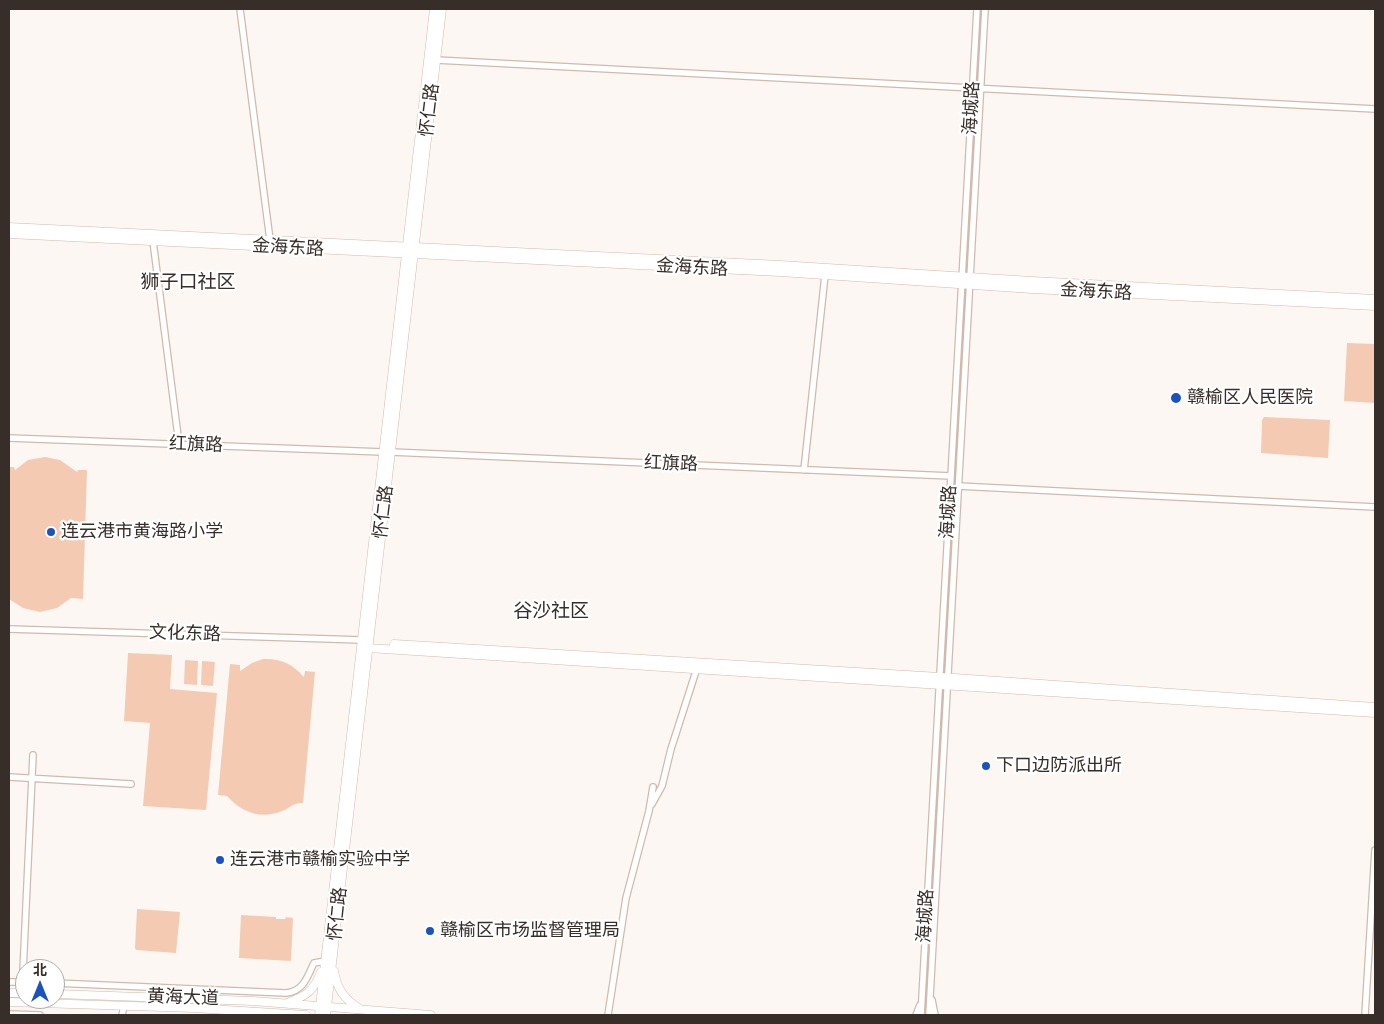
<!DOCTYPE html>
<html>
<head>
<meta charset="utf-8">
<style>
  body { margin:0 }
  #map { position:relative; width:1384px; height:1024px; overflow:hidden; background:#fdf7f4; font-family:Helvetica,"Noto Sans SC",sans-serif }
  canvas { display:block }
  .frame { position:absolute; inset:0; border:10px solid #382e29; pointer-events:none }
  .north { position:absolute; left:15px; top:959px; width:50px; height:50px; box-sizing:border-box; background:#fff; border:1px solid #afaba9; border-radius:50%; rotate:0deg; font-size:14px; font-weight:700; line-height:20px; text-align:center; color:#382e29 }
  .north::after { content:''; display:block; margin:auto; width:18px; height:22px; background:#1a53bf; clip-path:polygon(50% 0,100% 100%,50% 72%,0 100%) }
</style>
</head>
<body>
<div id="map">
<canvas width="1384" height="1024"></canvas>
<div class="frame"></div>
<div class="north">北</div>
</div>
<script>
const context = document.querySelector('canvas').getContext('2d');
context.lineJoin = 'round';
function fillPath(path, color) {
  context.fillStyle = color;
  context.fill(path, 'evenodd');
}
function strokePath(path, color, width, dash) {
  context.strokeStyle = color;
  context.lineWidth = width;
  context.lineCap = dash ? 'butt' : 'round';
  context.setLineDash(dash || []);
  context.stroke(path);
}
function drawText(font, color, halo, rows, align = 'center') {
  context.font = font + ' Helvetica,"Noto Sans SC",sans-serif';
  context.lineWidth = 4.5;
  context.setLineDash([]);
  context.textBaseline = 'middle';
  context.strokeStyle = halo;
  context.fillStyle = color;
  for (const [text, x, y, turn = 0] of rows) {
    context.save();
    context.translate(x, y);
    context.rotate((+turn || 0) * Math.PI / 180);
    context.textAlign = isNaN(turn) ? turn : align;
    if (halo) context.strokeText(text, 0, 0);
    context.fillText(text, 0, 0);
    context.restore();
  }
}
const green = new Path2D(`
  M 1347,343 L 1375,344 L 1375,403 L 1344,401 Z
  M 1264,417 L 1330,420 L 1328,458 L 1261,453 L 1262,420 Z
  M 45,457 L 60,460 L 77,472 L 78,470 L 87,470 L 83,599 L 71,598 L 57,608 L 40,612 L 23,608 L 9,599 L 9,467 L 14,467 L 15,470 L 28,460 Z
  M 128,653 L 172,655 L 170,689 L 217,693 L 206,810 L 143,806 L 150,723 L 124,721 Z
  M 263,659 C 280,658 293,664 304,677 L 305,671 L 315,672 L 303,803 C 294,802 290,808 282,811 C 261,820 241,812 227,796 L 218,795 L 230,664 L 240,665 L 240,671 L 252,663 Z
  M 185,660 L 198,661 L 197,685 L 184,684 Z
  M 202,661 L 215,662 L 213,686 L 201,685 Z
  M 137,909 L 180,912 L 176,953 L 136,950 L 135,948 Z
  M 241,915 L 276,917 L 276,919 L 285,919 L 286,917 L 293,918 L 291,961 L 239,958 Z`);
const minor = new Path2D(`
  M 240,9 L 270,240
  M 436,60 L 1375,109
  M 153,241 L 179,444
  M 9,438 L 383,452
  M 391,452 L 951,476
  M 804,470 L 825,275
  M 958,486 L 1375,507
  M 9,629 L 362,640
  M 9,777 L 131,784
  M 652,804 L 662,786 L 671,749 L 697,668
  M 9,982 L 25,982
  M 55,983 L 286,993 C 304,991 307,977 314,963 L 325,961
  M 22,993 L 33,755
  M 932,1000 L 935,1015
  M 9,1014 L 40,1015
  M 122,1015 L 124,1006
  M 608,1015 L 626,898 L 649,811 L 653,787
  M 916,1015 L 920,1005
  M 921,1015 L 977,9
  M 929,1015 L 985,9
  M 1365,1015 L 1375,850`);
const major = new Path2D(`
  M 9,227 L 780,265 L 1032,281 L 1375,299
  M 9,234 L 780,272 L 1032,289 L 1375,306
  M 394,644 L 940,677 L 1375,707
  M 368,648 L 1375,713
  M 334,971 C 337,989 344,999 360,1009
  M 9,993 L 25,993
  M 55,994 L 253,1001 L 431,1015
  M 9,1002 L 194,1008 L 306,1015
  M 287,1003 C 306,996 314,991 321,972
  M 319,1015 L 434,9
  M 326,1015 L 442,9`);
const markers = [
  [1176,398,6,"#1a53bf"],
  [51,532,5,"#1a53bf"],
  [986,766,5,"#1a53bf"],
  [220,860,5,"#1a53bf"],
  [430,931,5,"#1a53bf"]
];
const streetNames = [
  ["海城路",972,108,-87],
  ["怀仁路",430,110,-83],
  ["金海东路",288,248,3],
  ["金海东路",692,268,3],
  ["金海东路",1096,292,3],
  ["红旗路",196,445,2],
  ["红旗路",671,464,2],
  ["怀仁路",384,512,-83],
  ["海城路",949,512,-87],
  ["文化东路",185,634,2],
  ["怀仁路",338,914,-84],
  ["海城路",926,916,-87],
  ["黄海大道",183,998,2]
];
const poiNames = [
  ["赣榆区人民医院",1187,398],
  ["连云港市黄海路小学",61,532],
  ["下口边防派出所",996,766],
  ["连云港市赣榆实验中学",230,860],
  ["赣榆区市场监督管理局",440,931]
];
const neighbourhoodNames = [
  ["狮子口社区",188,283],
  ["谷沙社区",551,612]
];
fillPath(green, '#f4cab2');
strokePath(minor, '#d2b9ab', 8);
strokePath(major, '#d2b9ab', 9);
strokePath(minor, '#fff', 5.5);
strokePath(major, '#fff', 8);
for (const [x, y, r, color] of markers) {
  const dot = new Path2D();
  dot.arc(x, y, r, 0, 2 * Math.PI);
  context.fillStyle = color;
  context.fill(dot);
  strokePath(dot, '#fff', 2);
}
drawText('18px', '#382e29', '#fff', streetNames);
drawText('18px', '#382e29', '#fff', poiNames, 'left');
drawText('19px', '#382e29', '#fff', neighbourhoodNames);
</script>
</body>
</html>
